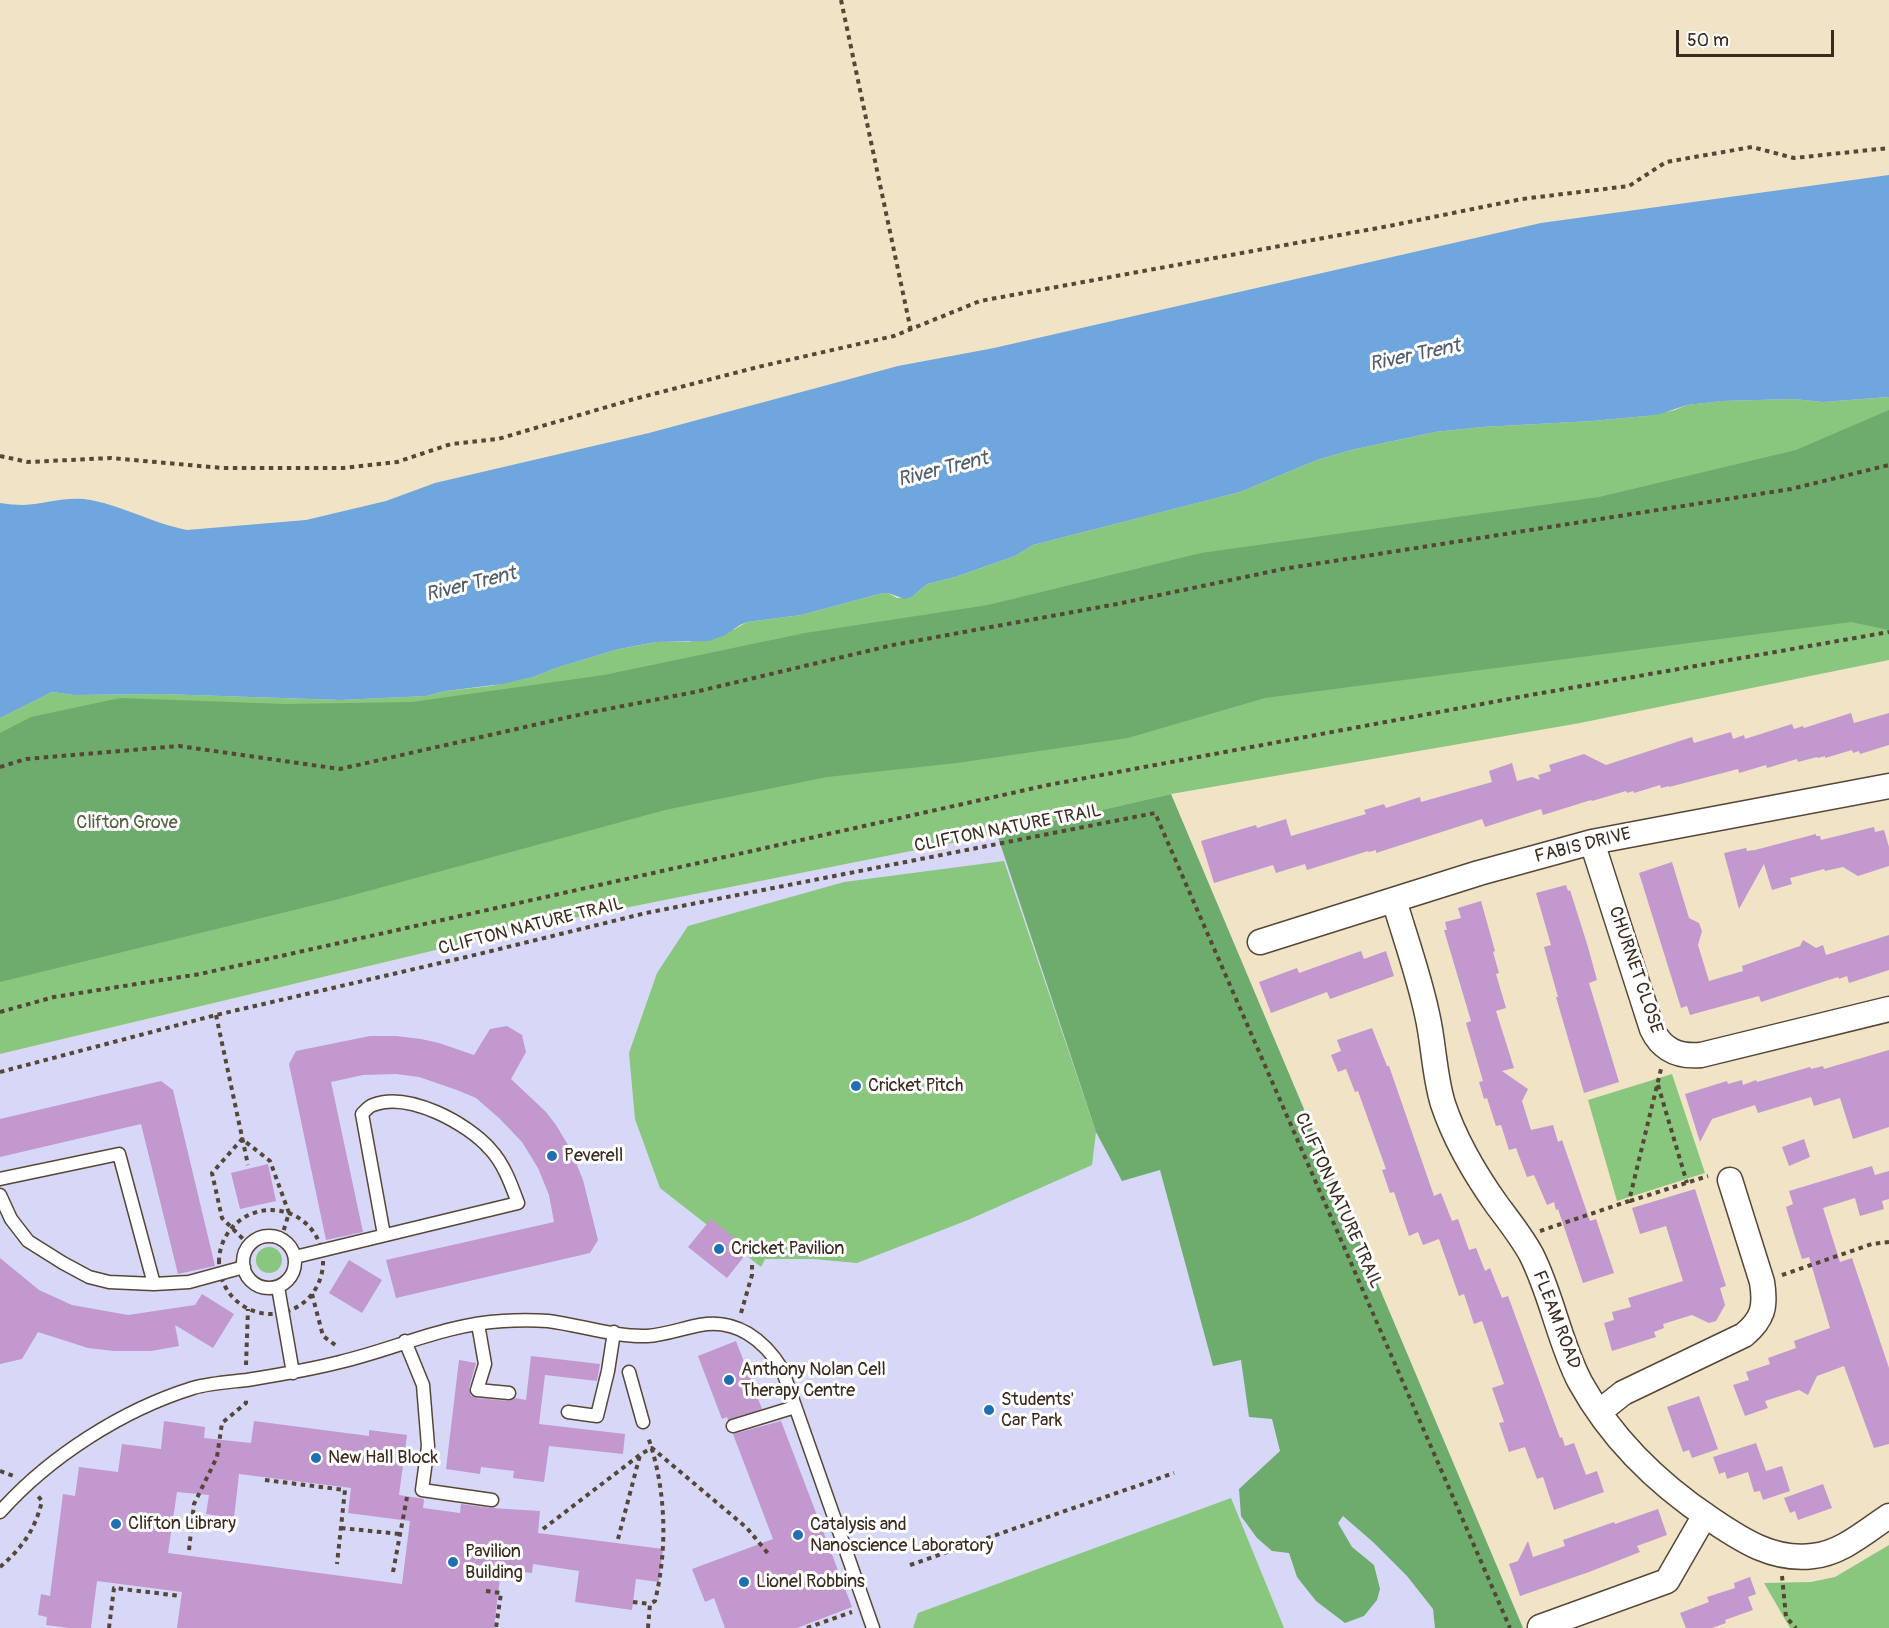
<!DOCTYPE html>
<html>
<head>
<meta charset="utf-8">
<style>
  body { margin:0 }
  #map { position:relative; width:1889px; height:1628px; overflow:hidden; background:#f0e3c6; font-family:Pangolin,sans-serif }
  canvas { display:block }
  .scale { position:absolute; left:1676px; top:30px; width:158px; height:27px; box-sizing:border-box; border:3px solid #3b2a1e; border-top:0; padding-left:8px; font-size:18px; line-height:21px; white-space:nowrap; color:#3b2a1e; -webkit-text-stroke:4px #fff; paint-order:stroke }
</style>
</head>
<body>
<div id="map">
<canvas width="1889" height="1628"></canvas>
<div class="scale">50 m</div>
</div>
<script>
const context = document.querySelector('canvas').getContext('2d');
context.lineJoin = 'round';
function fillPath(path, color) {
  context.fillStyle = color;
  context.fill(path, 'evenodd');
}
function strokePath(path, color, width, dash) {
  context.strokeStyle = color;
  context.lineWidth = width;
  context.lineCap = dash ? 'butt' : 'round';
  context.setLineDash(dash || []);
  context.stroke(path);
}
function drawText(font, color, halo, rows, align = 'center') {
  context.font = font + ' Pangolin,sans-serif';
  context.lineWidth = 6;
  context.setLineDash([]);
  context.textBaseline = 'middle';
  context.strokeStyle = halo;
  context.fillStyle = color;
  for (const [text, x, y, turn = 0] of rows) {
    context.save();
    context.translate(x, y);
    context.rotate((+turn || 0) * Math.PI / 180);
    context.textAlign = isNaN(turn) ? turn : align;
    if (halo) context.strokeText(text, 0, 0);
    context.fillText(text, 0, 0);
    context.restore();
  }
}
const built = new Path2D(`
  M 1171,794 L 1523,1628 L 0,1628 L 0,1054 L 549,923 L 997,834 Z`);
const green = new Path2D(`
  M 1889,397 L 1889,660 L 1580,723 L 1171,794 L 997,834 L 549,923 L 0,1054 L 0,718 L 52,692 L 74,695 L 162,694 L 341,700 L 426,696 L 445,691 L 491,686 L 533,677 L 556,668 L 615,650 L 656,642 L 689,642 L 735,629 L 747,622 L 801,615 L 879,594 L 888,593 L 897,598 L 913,596 L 927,584 L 955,577 L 1015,556 L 1033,545 L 1240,492 L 1317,460 L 1351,450 L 1435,432 L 1482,427 L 1592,421 L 1646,416 L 1675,410 L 1687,405 L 1721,401 L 1794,399 L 1823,402 Z
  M 1004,861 L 1096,1132 L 1092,1165 L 968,1220 L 857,1263 L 813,1259 L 765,1259 L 761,1267 L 660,1188 L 635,1119 L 629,1053 L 657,973 L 688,926 L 844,882 Z
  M 1672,1074 L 1705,1173 L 1617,1201 L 1588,1100 Z
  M256 1260a13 13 0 1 1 26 0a13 13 0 1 1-26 0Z
  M 1231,1498 L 1284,1628 L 913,1628 L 918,1613 Z
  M 1889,1545 L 1889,1628 L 1790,1628 L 1764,1583 L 1811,1582 L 1835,1577 Z`);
const forest = new Path2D(`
  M 1889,410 L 1889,630 L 1851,622 L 1265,698 L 1128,738 L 957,763 L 827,777 L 665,810 L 335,900 L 0,982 L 0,733 L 31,717 L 120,698 L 285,704 L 412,702 L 604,675 L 805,633 L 988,605 L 1201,553 L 1599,497 L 1796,450 Z
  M 1171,794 L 1523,1628 L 1435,1628 L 1433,1609 L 1407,1576 L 1373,1542 L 1343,1516 L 1338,1523 L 1352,1547 L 1374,1565 L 1380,1589 L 1377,1600 L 1364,1616 L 1345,1623 L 1316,1601 L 1297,1577 L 1289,1553 L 1272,1551 L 1257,1538 L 1241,1516 L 1239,1489 L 1280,1451 L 1272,1419 L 1249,1417 L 1241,1360 L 1213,1366 L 1160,1170 L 1122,1181 L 1096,1132 L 997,834 Z`);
const water = new Path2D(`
  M 1889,175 L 1889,397 L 1823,402 L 1794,399 L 1722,401 L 1687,405 L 1660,414 L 1646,416 L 1592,421 L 1482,427 L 1435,432 L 1351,450 L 1317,460 L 1240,492 L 1033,545 L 1015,556 L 955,577 L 927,584 L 913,596 L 905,599 L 888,593 L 879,594 L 801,615 L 747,622 L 740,625 L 725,635 L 709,641 L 656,642 L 640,645 L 615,650 L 556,668 L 533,677 L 503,684 L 445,691 L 426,696 L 341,700 L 162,694 L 74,695 L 52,692 L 0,718 L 0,503 C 7,504 16,505 23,505 C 44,504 63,497 84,499 C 120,504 151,523 187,530 L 306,520 L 386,501 L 435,483 L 649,433 L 898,366 L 994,348 L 1541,223 Z`);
const building = new Path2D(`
  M 1851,713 L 1854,723 L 1889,713 L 1889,745 L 1860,754 L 1859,751 L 1853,753 L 1852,750 L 1825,758 L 1825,756 L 1818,758 L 1817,757 L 1798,762 L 1797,759 L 1767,768 L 1766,765 L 1739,773 L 1738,769 L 1669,787 L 1669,786 L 1661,788 L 1660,785 L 1634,793 L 1633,791 L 1627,793 L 1626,791 L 1592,801 L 1591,800 L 1543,815 L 1541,809 L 1485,827 L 1482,819 L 1376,853 L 1376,850 L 1369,852 L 1368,851 L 1307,870 L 1305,864 L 1276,873 L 1273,865 L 1214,883 L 1201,841 L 1256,825 L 1257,828 L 1286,819 L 1291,836 L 1366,814 L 1364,810 L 1384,804 L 1386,808 L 1420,797 L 1421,802 L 1492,782 L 1489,771 L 1512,763 L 1517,781 L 1532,777 L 1540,780 L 1538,775 L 1551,771 L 1549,765 L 1584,754 L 1606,765 L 1692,737 L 1694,743 L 1731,732 L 1733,739 L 1744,735 L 1745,739 L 1792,724 L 1794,729 L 1803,726 L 1804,728 Z
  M 1874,827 L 1875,832 L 1884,830 L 1889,847 L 1889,866 L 1858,876 L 1843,867 L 1825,871 L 1824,869 L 1790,878 L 1792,884 L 1772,890 L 1764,864 L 1739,909 L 1724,853 L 1746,848 L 1747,851 L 1755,850 L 1816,834 L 1816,836 L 1820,836 L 1821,840 Z
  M 1672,862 L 1689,918 L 1699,923 L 1702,931 L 1698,945 L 1709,981 L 1743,971 L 1742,966 L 1800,946 L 1803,940 L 1816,948 L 1823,945 L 1826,955 L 1889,935 L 1889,970 L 1849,983 L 1847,976 L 1839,979 L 1838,977 L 1761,1002 L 1759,996 L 1690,1015 L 1687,1006 L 1681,1008 L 1639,873 Z
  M 1566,885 L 1568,891 L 1570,890 L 1588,947 L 1597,980 L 1589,983 L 1619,1082 L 1584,1093 L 1556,997 L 1558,997 L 1544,947 L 1551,945 L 1536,893 Z
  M 1481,901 L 1495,951 L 1493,952 L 1499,973 L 1496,974 L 1506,1008 L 1496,1011 L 1514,1068 L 1502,1071 L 1528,1089 L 1522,1101 L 1531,1130 L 1553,1125 L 1558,1142 L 1562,1140 L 1590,1221 L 1596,1219 L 1614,1273 L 1583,1283 L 1558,1209 L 1556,1210 L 1554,1202 L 1547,1205 L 1534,1175 L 1527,1177 L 1516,1148 L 1509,1150 L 1501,1125 L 1496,1126 L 1487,1098 L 1484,1099 L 1479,1082 L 1483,1081 L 1466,1023 L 1471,1021 L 1444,930 L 1447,930 L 1445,922 L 1461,918 L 1458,908 Z
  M 1361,951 L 1364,959 L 1386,951 L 1394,976 L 1330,999 L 1327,992 L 1271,1013 L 1259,982 L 1297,968 L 1299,973 Z
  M 507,1026 L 522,1035 L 526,1052 L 511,1079 L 546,1112 L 556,1125 L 571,1150 L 583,1180 L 598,1240 L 590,1253 L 396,1298 L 386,1260 L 554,1222 L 549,1195 L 538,1168 L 522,1142 L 499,1118 L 476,1098 L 457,1090 L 419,1077 L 396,1074 L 363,1075 L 331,1082 L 363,1232 L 326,1240 L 289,1064 L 296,1051 L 370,1036 L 396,1036 L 421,1039 L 439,1043 L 474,1055 L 490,1029 Z
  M 1372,1028 L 1387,1066 L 1389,1066 L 1434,1196 L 1441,1193 L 1452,1221 L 1458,1219 L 1469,1250 L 1476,1248 L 1485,1271 L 1490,1268 L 1502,1298 L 1508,1296 L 1560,1438 L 1562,1437 L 1565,1446 L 1574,1443 L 1586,1475 L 1597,1471 L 1604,1492 L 1554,1510 L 1543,1477 L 1537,1479 L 1525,1447 L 1509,1452 L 1499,1423 L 1504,1422 L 1492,1388 L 1504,1384 L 1482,1321 L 1474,1324 L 1464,1294 L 1459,1296 L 1439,1239 L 1423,1245 L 1418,1232 L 1409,1236 L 1394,1192 L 1390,1193 L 1382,1170 L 1386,1169 L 1358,1091 L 1355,1092 L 1346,1069 L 1338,1072 L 1331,1055 L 1341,1051 L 1337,1040 Z
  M 1889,1050 L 1889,1127 L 1853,1139 L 1840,1098 L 1814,1106 L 1811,1097 L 1758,1113 L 1755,1105 L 1712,1119 L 1700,1142 L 1685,1094 L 1727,1081 L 1728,1084 L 1742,1080 L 1743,1085 L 1756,1080 L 1757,1082 L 1810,1067 L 1811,1069 L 1823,1066 L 1824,1069 Z
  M 161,1081 L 173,1090 L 215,1266 L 178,1274 L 141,1124 L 0,1157 L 0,1119 Z
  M 1804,1139 L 1810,1157 L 1789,1166 L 1782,1147 Z
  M 268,1164 L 276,1201 L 240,1209 L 231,1173 Z
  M 1872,1166 L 1875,1175 L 1889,1171 L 1889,1199 L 1882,1201 L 1884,1209 L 1860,1216 L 1855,1198 L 1823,1208 L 1840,1262 L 1852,1258 L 1889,1368 L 1889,1444 L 1874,1448 L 1844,1366 L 1817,1376 L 1808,1395 L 1799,1390 L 1765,1401 L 1768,1408 L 1745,1416 L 1733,1385 L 1749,1380 L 1746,1372 L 1770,1364 L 1768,1358 L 1796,1348 L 1794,1341 L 1830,1328 L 1809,1257 L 1802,1259 L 1794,1234 L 1786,1207 L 1793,1204 L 1789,1191 Z
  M 1695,1189 L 1726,1286 L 1720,1288 L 1725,1305 L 1716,1321 L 1709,1323 L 1692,1315 L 1663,1324 L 1664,1328 L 1654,1332 L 1656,1337 L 1612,1351 L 1604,1323 L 1614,1320 L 1612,1312 L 1631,1307 L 1628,1298 L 1683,1281 L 1666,1226 L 1640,1234 L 1632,1208 Z
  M 711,1219 L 749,1250 L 727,1278 L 688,1247 Z
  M 0,1258 L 39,1290 L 72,1305 L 128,1315 L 195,1305 L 202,1294 L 234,1314 L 213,1348 L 175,1325 L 179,1346 L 151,1351 L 114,1351 L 88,1348 L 38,1332 L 22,1359 L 0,1364 Z
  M 349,1260 L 382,1280 L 362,1313 L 329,1293 Z
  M 736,1341 L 762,1409 L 728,1420 L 727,1417 L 722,1419 L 698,1356 Z
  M 531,1356 L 600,1364 L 597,1381 L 545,1375 L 539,1424 L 625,1434 L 623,1454 L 549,1446 L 544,1482 L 513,1478 L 514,1471 L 481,1467 L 480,1474 L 446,1469 L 459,1360 L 476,1363 L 469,1388 L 471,1396 L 476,1398 L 509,1401 L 515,1398 L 526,1400 Z
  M 1699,1396 L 1718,1449 L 1692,1458 L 1689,1450 L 1683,1452 L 1667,1407 Z
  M 164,1421 L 205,1427 L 204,1438 L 251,1443 L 254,1421 L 369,1436 L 369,1430 L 407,1435 L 399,1495 L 424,1499 L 423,1508 L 460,1513 L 461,1504 L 491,1508 L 540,1511 L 538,1533 L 663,1549 L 659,1582 L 636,1579 L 632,1610 L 575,1602 L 579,1571 L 533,1564 L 532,1573 L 501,1569 L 494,1628 L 177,1628 L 182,1592 L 97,1581 L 91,1628 L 69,1628 L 46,1625 L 47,1617 L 38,1615 L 41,1594 L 50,1596 L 63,1494 L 75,1496 L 79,1467 L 118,1472 L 122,1444 L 161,1449 ZM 239,1474 L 351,1488 L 348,1513 L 410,1521 L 402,1584 L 168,1553 L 177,1492 L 209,1495 L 206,1514 L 234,1518 Z
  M 781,1421 L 852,1607 L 797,1628 L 725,1628 L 714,1598 L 705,1602 L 692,1569 L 773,1539 L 733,1434 Z
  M 1756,1443 L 1766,1471 L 1782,1466 L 1790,1491 L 1763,1500 L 1760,1491 L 1754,1492 L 1748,1472 L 1727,1479 L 1725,1472 L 1719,1474 L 1713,1457 Z
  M 1823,1484 L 1832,1508 L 1798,1520 L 1795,1511 L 1790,1513 L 1784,1498 Z
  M 1658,1509 L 1667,1535 L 1637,1546 L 1640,1552 L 1589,1572 L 1520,1596 L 1509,1564 L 1518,1561 L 1528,1541 L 1533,1557 L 1565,1546 L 1563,1540 L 1614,1522 L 1615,1524 Z
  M 1750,1577 L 1756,1594 L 1748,1597 L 1753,1610 L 1725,1620 L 1726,1623 L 1712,1628 L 1686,1628 L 1680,1613 L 1709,1602 L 1707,1597 L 1735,1588 L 1734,1583 Z`);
const path = new Path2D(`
  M 841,0 L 911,331
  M 0,456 L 28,462 L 111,458 L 222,468 L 343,468 L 397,462 L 451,444 L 498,439 L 634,399 L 758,367 L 894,336 L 980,301 L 1389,226 L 1522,199 L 1629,186 L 1666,162 L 1752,147 L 1794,158 L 1889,148
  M 0,767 L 26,759 L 179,746 L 340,769 L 587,713 L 695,692 L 893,645 L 1117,604 L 1283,569 L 1791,489 L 1889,465
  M 0,1012 L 54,997 L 200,974 L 1048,785 L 1525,696 L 1889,632
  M 216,1015 L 248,1165
  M 0,1072 L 216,1015 L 479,954 L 646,913 L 1155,813 L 1510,1628
  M 1658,1085 L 1687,1183
  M 1630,1201 L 1708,1176
  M219 1262a52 52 0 1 1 104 0a52 52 0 1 1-104 0Z
  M 1540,1231 L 1629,1201 L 1661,1069
  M 249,1245 L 222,1218 L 212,1173 L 242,1139 L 270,1161 L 289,1213 L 281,1239
  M 1782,1275 L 1872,1244 L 1889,1242
  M 312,1294 L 323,1336 L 338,1347
  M 741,1313 L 752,1275 L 752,1264
  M 246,1365 L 248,1309
  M 0,1471 L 14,1476
  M 265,1480 L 345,1490 L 337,1564
  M 341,1528 L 400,1534
  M 543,1529 L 641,1454 L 652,1448 L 747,1528 L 770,1556
  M 618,1539 L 640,1455
  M 189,1550 L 194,1504 L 217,1457 L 222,1423 L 246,1403 L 246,1397
  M 910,1565 L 1174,1473
  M 0,1567 C 22,1548 35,1530 42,1501 L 38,1496
  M 393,1572 L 407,1497
  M 1782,1576 L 1786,1617 L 1796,1628
  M 486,1591 L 501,1593 L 496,1628
  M 633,1602 L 650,1604
  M 109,1628 L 114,1588 L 181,1596
  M 648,1628 L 650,1604 L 655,1601 C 668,1548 666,1488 648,1437
  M 807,1628 L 852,1612`);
const service = new Path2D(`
  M 0,1179 L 119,1154 L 154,1284
  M 0,1195 L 11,1219 L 28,1241 L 63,1263 L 89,1277 L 109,1282 L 154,1284 L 189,1282 L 244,1267
  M243 1262a26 26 0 1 1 52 0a26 26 0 1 1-52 0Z
  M 295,1257 L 518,1203 C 511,1184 504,1164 490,1149 C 467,1123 408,1091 373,1105 C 369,1106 365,1111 362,1114 L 384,1235
  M 278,1287 L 293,1373
  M 478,1324 L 485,1364 L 477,1390 L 509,1393
  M 405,1341 L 423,1385 L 428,1446 L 422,1490 L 492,1500
  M 629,1372 L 643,1422
  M 568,1412 L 597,1416 L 608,1371 L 614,1332
  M 733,1426 L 795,1407
  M 0,1512 C 49,1457 122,1410 193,1388 C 210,1383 229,1382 247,1380 C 278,1375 309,1370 340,1362 C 395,1349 446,1324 503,1321 C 517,1320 534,1320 548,1321 C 580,1325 614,1337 647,1336 C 665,1335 683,1328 700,1325 C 736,1318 764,1340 782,1369 L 873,1628`);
const minor = new Path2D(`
  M 1592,842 L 1652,1029 C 1662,1050 1678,1057 1701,1055 L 1889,1009
  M 1394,900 C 1405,937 1419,976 1427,1014 C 1434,1044 1434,1075 1443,1104 C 1455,1140 1475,1174 1497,1205 C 1509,1221 1521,1236 1531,1254 C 1552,1295 1559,1342 1580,1382 C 1612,1440 1658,1484 1712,1520 C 1743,1541 1774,1561 1813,1556 C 1842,1553 1866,1531 1889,1516
  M 1260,942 L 1479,873 L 1592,842 L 1889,786
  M 1599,1412 L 1623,1393 L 1744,1335 C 1763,1319 1766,1307 1762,1282 L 1730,1180
  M 1540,1627 L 1667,1581 L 1705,1515`);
const markers = [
  [856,1086,6,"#1f6fb2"],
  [552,1156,6,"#1f6fb2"],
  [719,1249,6,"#1f6fb2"],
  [729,1380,6,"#1f6fb2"],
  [989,1410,6,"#1f6fb2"],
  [316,1458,6,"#1f6fb2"],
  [116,1524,6,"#1f6fb2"],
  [798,1535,6,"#1f6fb2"],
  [453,1562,6,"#1f6fb2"],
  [744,1582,6,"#1f6fb2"]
];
const parkNames = [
  ["Clifton Grove",127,823]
];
const streetNames = [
  ["CLIFTON NATURE TRAIL",1008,829,-11],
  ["FABIS DRIVE",1583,846,-14],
  ["CLIFTON NATURE TRAIL",531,927,-14],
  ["CHURNET CLOSE",1635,970,71],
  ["CLIFTON NATURE TRAIL",1338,1201,66],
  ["FLEAM ROAD",1556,1320,69]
];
const poiNames = [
  ["Cricket Pitch",868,1086],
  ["Peverell",564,1156],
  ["Cricket Pavilion",731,1249],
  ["Anthony Nolan Cell",741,1370],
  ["Therapy Centre",741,1391],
  ["Students'",1001,1400],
  ["Car Park",1001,1421],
  ["New Hall Block",328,1458],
  ["Clifton Library",128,1524],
  ["Catalysis and",810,1525],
  ["Nanoscience Laboratory",810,1546],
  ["Pavilion",465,1552],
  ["Building",465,1573],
  ["Lionel Robbins",756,1582]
];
const waterNames = [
  ["River Trent",1415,356,-12],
  ["River Trent",943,470,-14],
  ["River Trent",471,585,-14]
];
fillPath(built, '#d7d7f8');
fillPath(green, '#89c77e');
fillPath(forest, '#6eac6d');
fillPath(water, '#6ea6dd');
fillPath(building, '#c298ce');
strokePath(service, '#564637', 15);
strokePath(minor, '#564637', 27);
strokePath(path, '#564637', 4, [4.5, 4.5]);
strokePath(service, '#fff', 12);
strokePath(minor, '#fff', 24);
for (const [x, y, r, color] of markers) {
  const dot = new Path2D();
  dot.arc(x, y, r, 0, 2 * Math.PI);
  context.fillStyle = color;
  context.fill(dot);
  strokePath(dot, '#fff', 2);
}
drawText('18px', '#566140', '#fff', parkNames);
drawText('18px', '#3b2a1e', '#fff', streetNames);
drawText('18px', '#3b2a1e', '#fff', poiNames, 'left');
drawText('italic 20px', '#4f5c6a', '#fff', waterNames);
</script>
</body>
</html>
